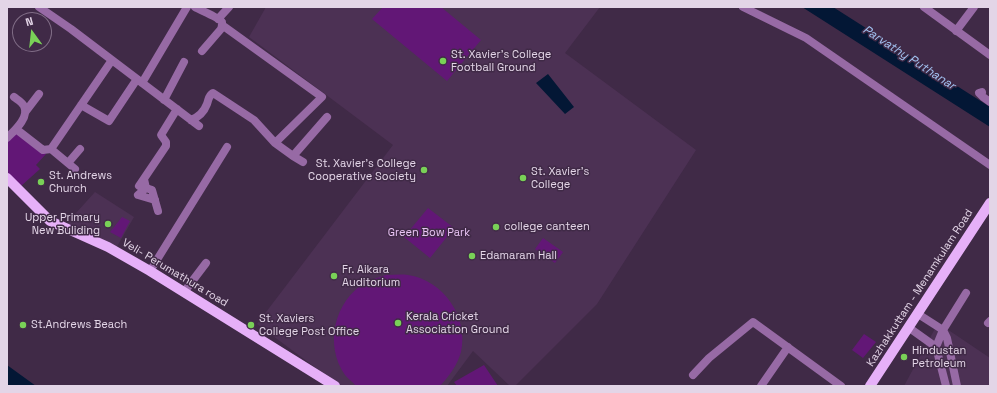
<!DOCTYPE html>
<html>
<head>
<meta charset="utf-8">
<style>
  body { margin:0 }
  #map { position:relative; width:997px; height:393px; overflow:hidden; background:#402a47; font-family:"Space Grotesk",sans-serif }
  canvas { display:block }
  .frame { position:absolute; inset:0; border:8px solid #e3d5e7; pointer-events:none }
  .north { position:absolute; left:12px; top:12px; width:40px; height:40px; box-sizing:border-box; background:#402a47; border:1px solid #816e87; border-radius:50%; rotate:345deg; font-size:11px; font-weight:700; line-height:16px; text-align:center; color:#e3d5e7 }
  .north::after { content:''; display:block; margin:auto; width:14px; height:18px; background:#79d157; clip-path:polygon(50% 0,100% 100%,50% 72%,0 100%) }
</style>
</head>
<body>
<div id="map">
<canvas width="997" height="393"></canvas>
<div class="frame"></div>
<div class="north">N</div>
</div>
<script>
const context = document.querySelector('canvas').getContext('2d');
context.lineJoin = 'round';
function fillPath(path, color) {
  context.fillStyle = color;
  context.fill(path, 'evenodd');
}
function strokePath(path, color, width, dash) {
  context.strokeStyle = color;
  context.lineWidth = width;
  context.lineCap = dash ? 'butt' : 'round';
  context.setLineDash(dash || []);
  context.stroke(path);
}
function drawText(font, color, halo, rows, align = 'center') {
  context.font = font + ' "Space Grotesk",sans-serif';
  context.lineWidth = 3;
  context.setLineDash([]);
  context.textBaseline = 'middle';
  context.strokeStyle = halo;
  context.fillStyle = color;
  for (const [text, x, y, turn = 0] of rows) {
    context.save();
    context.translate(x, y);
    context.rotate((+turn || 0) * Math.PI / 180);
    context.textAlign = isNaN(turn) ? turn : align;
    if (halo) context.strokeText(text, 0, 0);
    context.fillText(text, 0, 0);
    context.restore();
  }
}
const built = new Path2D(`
  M 266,7 L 600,7 L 565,53 L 696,150 L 597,304 L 515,386 L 510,386 L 473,351 L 447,386 L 340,386 L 257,324 L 393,145 L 249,37 Z
  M 95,192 L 134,217 L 115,250 L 67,223 Z
  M 938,323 L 990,358 L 990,386 L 904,386 Z`);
const green = new Path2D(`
  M 383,7 L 441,7 L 481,40 L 447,81 L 372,19 Z
  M 15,132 L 20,133 L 46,154 L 36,165 L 40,169 L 21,186 L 7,172 L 7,141 Z
  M 428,208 L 454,228 L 430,258 L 404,237 Z
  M 122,217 L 130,221 L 121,238 L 110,232 Z
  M 543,238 L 563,252 L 555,263 L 535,249 Z
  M 386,275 C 393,275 401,274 408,275 C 443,280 469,317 461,352 C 457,366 449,376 440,386 L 356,386 C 353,382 348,379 345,375 C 324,345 334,301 366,282 C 372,279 380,277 386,275 Z
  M 864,334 L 876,342 L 863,358 L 852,350 Z
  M 484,365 L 498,386 L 457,386 L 454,382 Z`);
const water = new Path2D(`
  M 802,7 L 833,7 L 990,107 L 990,127 Z
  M 548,74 L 574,107 L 565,114 L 536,83 Z
  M 7,365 L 36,386 L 7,386 Z`);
const minor = new Path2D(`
  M 39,7 L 71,29 L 199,126
  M 195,7 C 200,10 220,18 222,22 C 223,25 222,26 221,29 L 202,51
  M 743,7 L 806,38 L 990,165
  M 924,7 L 990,55
  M 218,19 L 229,7
  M 222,25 L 322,97 L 275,143
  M 956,31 L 974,7
  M 142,83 L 187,7
  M 982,92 L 979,93 L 983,97 L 990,102
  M 164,100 L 184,62
  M 81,105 L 109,121 L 137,79
  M 26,111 L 39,94
  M 191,120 C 199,117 204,112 207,104 C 209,99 208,96 213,93 L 254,120 L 275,143 L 293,156 L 327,117
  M 16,129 L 43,150 L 51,149 L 112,60
  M 7,138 C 14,131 30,117 24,106 C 22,102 18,100 14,97
  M 51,149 L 75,169
  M 293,156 L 303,162
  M 68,163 L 80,149
  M 144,179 L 146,188 L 152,190 L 158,211
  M 139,186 L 166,146 L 166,142 L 161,135 L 177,109
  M 146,188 L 138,195 L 155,200
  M 150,271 L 227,147
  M 184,292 L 206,263
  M 918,314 L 943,330 L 947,338 L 957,386
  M 988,323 L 990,321
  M 908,327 L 936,347 L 946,386
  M 936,347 L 943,330 L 966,293
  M 693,375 L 709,358 L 753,322 L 841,386
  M 761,386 L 788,347`);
const major = new Path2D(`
  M 7,178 L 50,221 L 108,247 L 150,271 L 335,386
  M 870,386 L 990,203`);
const markers = [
  [443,61,4,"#79d157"],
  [424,170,4,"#79d157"],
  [523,178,4,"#79d157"],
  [41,182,4,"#79d157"],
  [108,224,4,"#79d157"],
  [496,227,4,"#79d157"],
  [472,256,4,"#79d157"],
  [334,276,4,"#79d157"],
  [398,323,4,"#79d157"],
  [23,325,4,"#79d157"],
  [251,325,4,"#79d157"],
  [904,357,4,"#79d157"]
];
const poiNames = [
  ["St. Xavier's College",451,55],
  ["Football Ground",451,68],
  ["St. Xavier's College",416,164,"right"],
  ["Cooperative Society",416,177,"right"],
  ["St. Xavier's",531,172],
  ["College",531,185],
  ["St. Andrews",49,176],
  ["Church",49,189],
  ["Upper Primary",100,218,"right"],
  ["New Buliding",100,231,"right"],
  ["college canteen",504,227],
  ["Edamaram Hall",480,256],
  ["Fr. Aikara",342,270],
  ["Auditorium",342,283],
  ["Kerala Cricket",406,317],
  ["Association Ground",406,330],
  ["St. Xaviers",259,319],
  ["College Post Office",259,332],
  ["St.Andrews Beach",31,325],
  ["Hindustan",912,351],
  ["Petroleum",912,364]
];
const parkNames = [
  ["Green Bow Park",429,233]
];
const streetNames = [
  ["Veli- Perumathura road",175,273,31],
  ["Kazhakkuttam - Menamkulam Road",920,288,-57]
];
const waterNames = [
  ["Parvathy Puthanar",909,58,33]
];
fillPath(built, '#4c3154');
fillPath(green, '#621776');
fillPath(water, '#031735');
strokePath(minor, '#976aa5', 8);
strokePath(major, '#e6b0f8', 10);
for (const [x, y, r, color] of markers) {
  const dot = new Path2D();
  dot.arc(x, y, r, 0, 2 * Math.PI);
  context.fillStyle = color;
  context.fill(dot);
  strokePath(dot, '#402a47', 1.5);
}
drawText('11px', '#e3d5e7', '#402a47', poiNames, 'left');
drawText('11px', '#e9c4f5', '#402a47', parkNames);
drawText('11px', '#e3d5e7', '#402a47', streetNames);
drawText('italic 12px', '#a2c3f2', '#402a47', waterNames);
</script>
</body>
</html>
